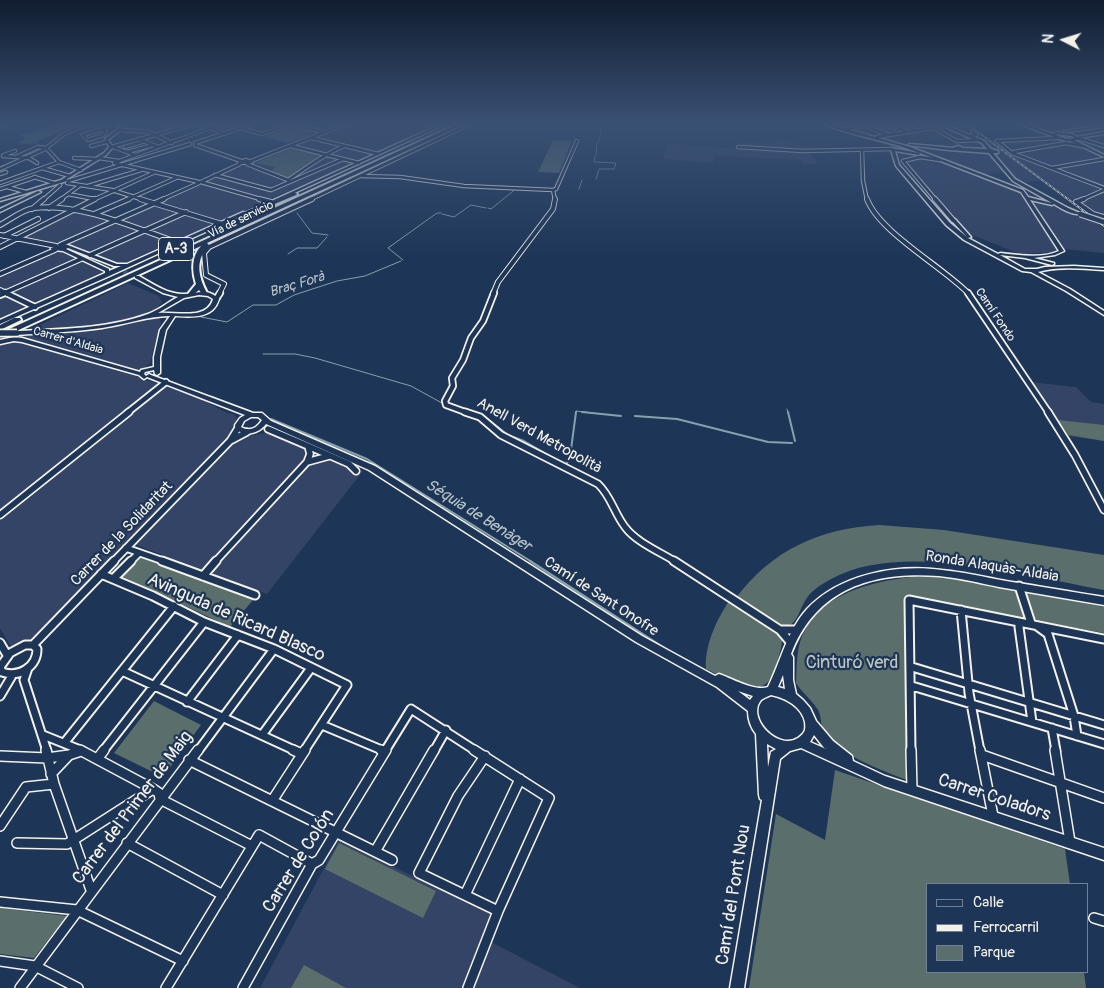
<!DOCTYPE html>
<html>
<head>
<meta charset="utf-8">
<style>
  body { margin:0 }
  #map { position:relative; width:1104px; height:988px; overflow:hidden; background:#1d3557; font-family:Pangolin,sans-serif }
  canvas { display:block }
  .legend { position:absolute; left:926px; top:883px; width:162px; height:90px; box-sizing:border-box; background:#1d3557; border:1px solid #738091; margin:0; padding:6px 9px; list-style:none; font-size:15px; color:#f4f1e8 }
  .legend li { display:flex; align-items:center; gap:10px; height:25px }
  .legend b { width:25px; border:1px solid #738091 }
  .north { position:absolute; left:1039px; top:15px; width:50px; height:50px; -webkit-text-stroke:4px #1d3557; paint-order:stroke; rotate:275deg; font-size:14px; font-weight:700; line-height:20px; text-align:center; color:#f4f1e8 }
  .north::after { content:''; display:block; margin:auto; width:18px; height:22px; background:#f4f1e8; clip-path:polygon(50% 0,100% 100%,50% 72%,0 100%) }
</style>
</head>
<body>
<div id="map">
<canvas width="1104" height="988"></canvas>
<ul class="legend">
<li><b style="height:6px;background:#1d3557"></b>Calle</li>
<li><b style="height:6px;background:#f4f1e8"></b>Ferrocarril</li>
<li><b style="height:14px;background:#5a6f6b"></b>Parque</li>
</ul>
<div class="north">N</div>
</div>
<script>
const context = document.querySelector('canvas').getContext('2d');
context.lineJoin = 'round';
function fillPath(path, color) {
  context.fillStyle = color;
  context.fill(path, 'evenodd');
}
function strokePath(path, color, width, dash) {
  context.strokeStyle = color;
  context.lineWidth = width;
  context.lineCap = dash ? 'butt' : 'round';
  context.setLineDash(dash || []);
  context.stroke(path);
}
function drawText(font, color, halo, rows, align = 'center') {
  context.font = font + ' Pangolin,sans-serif';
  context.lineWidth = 4.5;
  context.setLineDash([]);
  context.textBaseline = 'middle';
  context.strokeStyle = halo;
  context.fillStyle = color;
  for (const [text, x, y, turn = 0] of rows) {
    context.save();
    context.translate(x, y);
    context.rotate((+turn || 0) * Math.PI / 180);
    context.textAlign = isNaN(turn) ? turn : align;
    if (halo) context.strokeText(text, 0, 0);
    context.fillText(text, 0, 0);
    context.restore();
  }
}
const built = new Path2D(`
  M 344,124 L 440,124 L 0,318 L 0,271 L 59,244 L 25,236 L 72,212 L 91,215 L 108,220 L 108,222 L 196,183 Z
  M 1015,124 L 1104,124 L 1104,220 L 1098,218 L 1003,151 L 1040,181 L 1017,182 L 1002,172 L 982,175 L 1093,220 L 1104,229 L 1104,253 L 1064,249 L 1057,252 L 1020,254 L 967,233 L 960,230 L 900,159 L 899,155 L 903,153 L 942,143 L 1046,136 Z
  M 934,129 L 953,140 L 900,142 L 882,137 Z
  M 773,140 L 797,141 L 800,146 L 814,146 L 817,152 L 810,153 L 818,164 L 804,164 L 802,160 L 714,155 L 713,163 L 663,159 L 666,144 L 737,148 L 737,141 L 772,143 Z
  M 128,283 L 159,296 L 162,302 L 156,309 L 161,323 L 150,363 L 135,376 L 205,400 L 208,403 L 227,413 L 234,414 L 237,419 L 233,433 L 244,436 L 269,433 L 363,471 L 267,594 L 128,542 L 33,640 L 11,647 L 0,628 L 0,344 Z
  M 1030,382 L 1076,387 L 1091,402 L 1104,404 L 1104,441 L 1068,436 Z
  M 339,840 L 493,915 L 464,988 L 260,988 Z
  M 489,941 L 580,988 L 471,988 Z`);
const green = new Path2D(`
  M 64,124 L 79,124 L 31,144 L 17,143 L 26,139 L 19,135 Z
  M 290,126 L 317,132 L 288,143 L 263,137 Z
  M 553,140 L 572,141 L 559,173 L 538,172 Z
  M 289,149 L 321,155 L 310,166 L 289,179 L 270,172 L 276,167 L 256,163 Z
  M 1058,420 L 1104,425 L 1104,441 L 1069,435 Z
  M 879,525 L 944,530 L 1104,555 L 1104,590 C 1028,576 900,540 831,579 C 822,584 810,591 805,601 C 797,615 799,620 784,630 L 735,599 C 772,550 818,529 879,525 Z
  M 140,557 L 253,600 L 230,627 L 175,601 L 120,578 Z
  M 911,577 L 950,577 L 1104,607 L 1104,633 L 905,597 L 908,690 L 907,780 C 888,773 832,752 824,732 C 820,726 822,717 818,710 C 812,700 802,693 796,683 C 797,667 796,649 803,634 C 822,593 871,582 911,577 Z
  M 729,601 L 782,635 C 783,645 779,655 776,666 C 765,706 731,681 706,669 C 704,646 717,619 729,601 Z
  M 154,701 L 201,725 L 163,777 L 114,753 Z
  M 835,770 L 1065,849 L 1070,884 L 928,884 L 928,972 L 1084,972 L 1086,988 L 749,988 L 776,814 L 825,840 Z
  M 339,843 L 436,891 L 423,918 L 325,869 Z
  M 0,908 L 67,916 L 34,958 L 0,954 Z
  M 304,965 L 346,988 L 291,988 Z`);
const streamFar2 = new Path2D(`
  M 599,141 L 602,124
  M 596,155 L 597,142
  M 595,156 L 594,162 L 616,163 L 614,169 L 599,169 L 596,179
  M 579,189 L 582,180
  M 488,208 L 491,209 L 518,187
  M 297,213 L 312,233 L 328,235
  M 442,214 L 454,217 L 471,205 L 486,208
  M 288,254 L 297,248 L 317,248 L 327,237
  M 403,260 L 388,248 L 437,213 L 441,213
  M 201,317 L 227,322 L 253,305 L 276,305 L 294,295 L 337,281 L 365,276 L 401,261
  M 263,354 L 295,354 L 315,358 L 411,386 L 442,403
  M 211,396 L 251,411
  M 457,407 L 467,410
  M 787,409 L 788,413
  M 576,413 L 576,411 L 593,413`);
const streamFar1 = new Path2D(`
  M 582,412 L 621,416
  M 788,412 L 795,441
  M 481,414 L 508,435 L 524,441 L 555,459
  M 635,416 L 677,419 L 768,442 L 792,443
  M 271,419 L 367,459 L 532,562
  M 566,465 L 570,457 L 576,412`);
const stream = new Path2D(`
  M 530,561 L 664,648`);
const canal = new Path2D(`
  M 0,127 L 4,125
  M 29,138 L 28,135 L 43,129
  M 30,139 L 37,143`);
const secondaryTunnel = new Path2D(`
  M 117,269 L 137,277`);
const streetFar5 = new Path2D(`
  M 91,124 L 104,127
  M 161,124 L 175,127
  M 202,124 L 225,134
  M 227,124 L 262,134 L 290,124
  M 291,124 L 323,132
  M 876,124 L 897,134
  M 889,124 L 907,132
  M 901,124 L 915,130
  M 913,124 L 923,129
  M 926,124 L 957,141 L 980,140
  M 964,124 L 965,126
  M 0,125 L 3,124
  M 866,126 L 887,135
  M 846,129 L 874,124
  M 120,130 L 149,132 L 172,143
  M 969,136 L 976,135 L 972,131
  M 877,137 L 932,128
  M 86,138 L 83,135 L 106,128
  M 312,138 L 378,154
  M 1057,138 L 997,141 L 1012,153 L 1104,188
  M 1078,138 L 1104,146
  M 139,139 L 158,147
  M 88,140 L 103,135 L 105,132 L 103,129
  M 195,143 L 252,124
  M 195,145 L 241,161
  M 91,146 L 106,142
  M 291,146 L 359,163
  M 111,147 L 195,124
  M 113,147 L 135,155
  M 125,147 L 145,141
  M 738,147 L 803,151 L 891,149
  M 862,150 L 863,181 L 867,200
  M 127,152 L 153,145
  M 1014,152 L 1066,143 L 1086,147
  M 4,155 L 15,151
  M 3,156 L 29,158 L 37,163
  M 16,157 L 38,147 L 46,148 L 59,162 L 81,170
  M 74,158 L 97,159
  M 99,158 L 119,161
  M 245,160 L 252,162 L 239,163 Z
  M 251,161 L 346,124
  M 247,164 L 288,180 C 308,167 322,155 344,146
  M 42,168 L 70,176
  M 1052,168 L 1104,159
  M 0,169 L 45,149 L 64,134 L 87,124
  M 0,174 L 6,172
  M 215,175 L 271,190 L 343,159
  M 361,176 L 400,177 L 464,186 L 553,190
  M 34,177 L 54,183
  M 68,181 L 190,144
  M 199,182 L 114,163 L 221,124
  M 201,182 L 264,200
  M 201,182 L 240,164
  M 0,183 L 59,162
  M 67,183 L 112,190 L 144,200
  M 88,186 L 141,170
  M 7,187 L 26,192
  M 0,189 L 36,177
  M 553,190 L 555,200
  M 553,190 L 556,189 L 577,141
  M 68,194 L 94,199
  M 43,200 L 60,185
  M 60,200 L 79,186
  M 93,200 L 153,173
  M 126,200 L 176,178
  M 161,200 L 199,183
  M 309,200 L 470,124
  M 936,200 L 903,161 L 920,157 L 940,160
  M 1081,200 L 1104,190`);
const streetFar4 = new Path2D(`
  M 92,199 L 94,199
  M 140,199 L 222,224
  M 259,199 L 271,202
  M 867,199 C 879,232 943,267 969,294
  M 935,199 L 953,220
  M 1076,202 L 1093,214 L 1104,217
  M 1076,202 L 1084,199
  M 49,208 L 62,199
  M 32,209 L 44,199
  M 94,214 L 129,199
  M 0,225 C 10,220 23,209 34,208 C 78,202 138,229 179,243
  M 0,235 L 56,246
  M 4,236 L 38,219
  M 60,245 L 164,199
  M 0,247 L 95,199
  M 90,255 L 186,212
  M 0,274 L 55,250
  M 0,290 L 8,294
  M 2,294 L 81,259
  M 219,294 L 224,284 L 206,275 L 204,253 L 209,247 L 312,199
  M 493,294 L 498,282 L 553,209 L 555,199`);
const streetFar3 = new Path2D(`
  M 6,293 L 35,307
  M 968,293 L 1049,413
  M 0,295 L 5,293
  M 216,299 L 220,293
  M 127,413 L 166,382
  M 468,413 L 446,405 L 445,401 L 453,386 L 452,378 L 463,360 L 471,338 L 483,321 L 494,293`);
const streetFar2 = new Path2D(`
  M 465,412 L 480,417 L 501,435 L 598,484 C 611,496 614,513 625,527 C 636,542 660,552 676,562
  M 1048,412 L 1075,455 L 1104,510
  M 268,429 L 308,446 L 310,454 L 307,462
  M 232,440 L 247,432
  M 308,446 L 349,464 L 356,471
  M 0,515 L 129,412
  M 126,548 L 166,562
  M 113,562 L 230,441 L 238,428
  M 130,562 L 139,553
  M 215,562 L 307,462 L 329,456`);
const streetFar1 = new Path2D(`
  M 162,561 L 255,595
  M 674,561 L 780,630
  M 101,574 L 153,596 L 204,622 L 274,649 L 347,685 L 304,751
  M 203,576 L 216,561
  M 113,579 L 131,561
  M 1019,586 L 1031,623
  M 961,610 L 969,693 L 980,751
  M 1023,623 L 1019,623 L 1019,627 L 1032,722
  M 1037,626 L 1048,634 L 1074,716 L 1077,736
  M 0,643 L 7,655
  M 791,643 L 780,630 L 797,630
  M 25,645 L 33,645 L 37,649 C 37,667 19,678 2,672 L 0,667 L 10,653 Z
  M 33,645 L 114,561
  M 912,667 L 1104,725
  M 28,668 L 24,680 L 47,751
  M 122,671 L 296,751
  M 912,686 L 1104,744
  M 0,696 L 13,674
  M 187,702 L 238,635
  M 322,725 L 384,751
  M 1052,728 L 1056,751
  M 43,735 L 83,751
  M 262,735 L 311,668
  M 65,742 L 174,606
  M 103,751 L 204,622
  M 198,751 L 274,649
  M 385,751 L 411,709 L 476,751
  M 434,751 L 446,730
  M 911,751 L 909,600 L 1104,639`);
const street = new Path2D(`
  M 46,750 L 54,784 L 91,890
  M 80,750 L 153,789 L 159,793 L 160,799 L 252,846
  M 293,750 L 302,754
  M 381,750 L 384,751
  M 911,750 L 912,790
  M 980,750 L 993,816
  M 1055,750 L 1070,842
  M 982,755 L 1104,798
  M 0,756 L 47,758 L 69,755
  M 485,756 L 458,796 L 419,873 L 498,911
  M 98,758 L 104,750
  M 189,760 L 392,860
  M 51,774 L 69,755 L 81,751
  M 272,801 L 305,750
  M 0,826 L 26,787 L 54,784
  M 17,843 L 67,844 L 153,789
  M 127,843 L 223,895
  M 376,850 L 434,750
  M 465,895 L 520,779
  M 0,902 L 77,910 L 183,961
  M 1094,918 L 1104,921
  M 0,961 L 35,966 L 78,988
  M 20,988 L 198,750
  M 166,988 L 259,835 L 312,864
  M 243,988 L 312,864 L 319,860 L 386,750
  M 468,988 L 498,911 L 549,798 L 474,750`);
const secondary = new Path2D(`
  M 124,124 L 128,124 L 108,140 L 113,147 L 106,155 L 67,179 L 67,181 L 0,201 L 0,199 L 61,180 L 104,153 L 109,147 L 105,139 Z
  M 441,124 L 446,124 L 268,205 L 265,204 Z
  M 824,124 L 830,124 L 910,147 L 1023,190 L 1028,197 L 1052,203 L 1013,181 L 989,153 L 949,150 L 908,145 L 910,144 L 953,148 L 958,146 L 963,148 L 987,149 L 982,143 L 938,124 L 943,124 L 984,141 L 991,149 L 998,151 L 998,153 L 993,153 L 1015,179 L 1068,208 L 1082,214 C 1073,216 1062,209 1054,204 L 1052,205 L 1030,200 L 1064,251 L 1055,255 L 1034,258 L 1054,263 L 1054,264 L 1052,265 L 1025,258 L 1000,255 L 1025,269 L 1037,269 L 1045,267 L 1074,266 L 1104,268 L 1104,270 C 1082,269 1059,266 1038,272 L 1070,289 L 1104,311 L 1104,315 L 1066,291 L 1031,272 L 1022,271 L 964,240 L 946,225 L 896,166 L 891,150 L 889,149 L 891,148 L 919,153 C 888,140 855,137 824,124 ZM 895,151 L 919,155 L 920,153 L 1021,192 L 1059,251 C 1041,259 1019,255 1000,253 L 998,254 L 968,238 L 971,237 L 955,219 L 951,220 L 967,237 L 950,223 L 899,165 Z
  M 1019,124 L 1025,124 L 1053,134 L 1056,132 L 1072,134 L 1077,137 L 1104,132 L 1104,134 L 1079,138 L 1079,140 L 1074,140 L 1104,155 L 1104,157 L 1070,141 L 1065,141 ZM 1057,134 L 1071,136 L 1075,138 L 1066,139 L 1056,135 Z
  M 1104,125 L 1104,127 L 1066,132 L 1064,131 Z
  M 38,191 L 41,192 L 0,212 L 0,209 Z
  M 243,212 L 247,213 L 105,278 L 0,324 L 0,320 L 105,273 L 105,271 L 63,251 L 53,250 L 51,249 L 51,248 L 65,244 L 117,264 L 127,264 ZM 68,248 L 114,266 L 121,266 L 109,271 L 109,269 L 66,249 Z
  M 135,276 L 139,276 C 148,281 157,287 167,291 C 171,292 177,294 182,294 C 196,295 206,286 219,299 C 213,319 193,317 175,316 L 166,330 L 160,357 L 160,373 L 157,375 L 155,374 L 154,370 L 145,372 L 144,374 L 146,376 L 149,374 L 151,375 L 253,413 L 262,413 L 271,421 L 375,466 L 642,636 L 715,676 L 719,674 C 731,678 755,692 768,687 C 781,661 787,631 807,609 C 840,574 896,564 942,570 C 963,572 985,577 1006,581 C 1039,586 1071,592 1104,597 L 1104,605 C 1069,599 1034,593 999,587 C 980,583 959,578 939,576 C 874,571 816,588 791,654 L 793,657 L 793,680 L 796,694 L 803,700 L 810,708 L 816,721 L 833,741 L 852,756 L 853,761 L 885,776 L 1104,848 L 1104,860 L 884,786 L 801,748 L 790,751 L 780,759 L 744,988 L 730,988 L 762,800 L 760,799 L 759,795 L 756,734 C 751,728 748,719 748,711 L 717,687 L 636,642 L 369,470 L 266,424 C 258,434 247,436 236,430 L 235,425 L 240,418 L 245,415 L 147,377 L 144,379 L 139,375 L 22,342 L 14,341 L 0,344 L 0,340 L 14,337 L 22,338 L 140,372 L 141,370 L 154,367 L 154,357 L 160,330 L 170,316 C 147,316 124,325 102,328 C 74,332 45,333 17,335 L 14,333 L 17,331 C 61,329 106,329 148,314 C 159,310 168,302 178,297 L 163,293 L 135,278 ZM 199,295 L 208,296 L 213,299 C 207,321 176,311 158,313 L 184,298 ZM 251,417 L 258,417 L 262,420 C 257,428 250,432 241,427 L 244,421 ZM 783,675 L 785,689 L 778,687 ZM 738,691 L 753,696 L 750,700 ZM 771,695 C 786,698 802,707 805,722 C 806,730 805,733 798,738 C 778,751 746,718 761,700 C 764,698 768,696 771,695 ZM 814,735 L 825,749 L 826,749 L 810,742 ZM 767,744 L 776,749 L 771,752 L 768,767 Z`);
const highway = new Path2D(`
  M 458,124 L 465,124 L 207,243 L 209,245 C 195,260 198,276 207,293 L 206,294 L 202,294 L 199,290 L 193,295 L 188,294 L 196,284 C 192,271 191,257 201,246 L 12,333 L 6,333 L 5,331 Z
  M 294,192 L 297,194 L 296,195 L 241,218 L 236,217 Z
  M 14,318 L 20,318 L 21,320 L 0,330 L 0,325 Z`);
const rail = new Path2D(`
  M 967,124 L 1104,226`);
const secondaryBridgeFar1 = new Path2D(`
  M 1080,214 L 1104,222`);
const secondaryBridge = new Path2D(`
  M 0,333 L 17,333`);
const farStreetnames = [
  ["Vía de servicio",241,220,-26],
  ["Camí Fondo",995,315,56],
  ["Carrer d'Aldaia",68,341,16]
];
const shields = [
  [176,249,35]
];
const shieldNames = [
  ["A-3",176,249]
];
const farWaternames = [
  ["Braç Forà",297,285,-17]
];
const streetNames = [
  ["Anell Verd Metropolità",539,436,29],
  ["Carrer de la Solidaritat",122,534,-46],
  ["Ronda Alaquàs-Aldaia",992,567,9],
  ["Camí de Sant Onofre",601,597,33]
];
const waterNames = [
  ["Séquia de Benàger",478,516,32]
];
const nearStreetnames = [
  ["Avinguda de Ricard Blasco",236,618,24],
  ["Carrer Coladors",994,798,18],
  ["Carrer del Primer de Maig",133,808,-53],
  ["Carrer de Colón",299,861,-58],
  ["Camí del Pont Nou",734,895,-81]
];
const nearParknames = [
  ["Cinturó verd",852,663]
];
fillPath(built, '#346');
fillPath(green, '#5a6f6b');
strokePath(streamFar2, '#87a1ac', 1);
strokePath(streamFar1, '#87a1ac', 2);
strokePath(stream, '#87a1ac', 2.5);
strokePath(canal, '#3f6b84', 2.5);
strokePath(secondaryTunnel, '#3d516d', 4.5, [4.5, 2.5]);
strokePath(streetFar5, '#f4f1e8', 4.5);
strokePath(streetFar4, '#f4f1e8', 6);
strokePath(streetFar3, '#f4f1e8', 8);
strokePath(streetFar2, '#f4f1e8', 9);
strokePath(streetFar1, '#f4f1e8', 11);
strokePath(street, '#f4f1e8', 12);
strokePath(secondary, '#f4f1e8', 3);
strokePath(highway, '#f4f1e8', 4);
strokePath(streetFar5, '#1d3557', 2.5);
strokePath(streetFar4, '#1d3557', 4);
strokePath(streetFar3, '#1d3557', 4.5);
strokePath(streetFar2, '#1d3557', 5.5);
strokePath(streetFar1, '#1d3557', 7);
strokePath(street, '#1d3557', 9);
fillPath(secondary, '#1d3557');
fillPath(highway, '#1d3557');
strokePath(rail, '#f4f1e8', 2);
strokePath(rail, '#1d3557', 1, [2.5]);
strokePath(secondaryBridgeFar1, '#f4f1e8', 7, []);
strokePath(secondaryBridge, '#f4f1e8', 9, []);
strokePath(secondaryBridgeFar1, '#1d3557', 4.5);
strokePath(secondaryBridge, '#1d3557', 5.5);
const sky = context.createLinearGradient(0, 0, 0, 263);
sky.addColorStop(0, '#101d30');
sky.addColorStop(0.47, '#3a5174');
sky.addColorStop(1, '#3a517400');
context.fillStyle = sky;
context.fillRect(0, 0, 1104, 263);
drawText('12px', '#f4f1e8', '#1d3557', farStreetnames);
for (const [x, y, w] of shields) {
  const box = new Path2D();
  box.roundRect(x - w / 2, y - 11.5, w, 23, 4);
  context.fillStyle = '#1d3557';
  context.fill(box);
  strokePath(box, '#f4f1e8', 1);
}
drawText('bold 14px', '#f4f1e8', null, shieldNames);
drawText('italic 14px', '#b5c2c5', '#1d3557', farWaternames);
drawText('15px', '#f4f1e8', '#1d3557', streetNames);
drawText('italic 16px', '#b5c2c5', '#1d3557', waterNames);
drawText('18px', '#f4f1e8', '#1d3557', nearStreetnames);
drawText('18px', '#bec4bc', '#1d3557', nearParknames);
</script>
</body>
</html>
